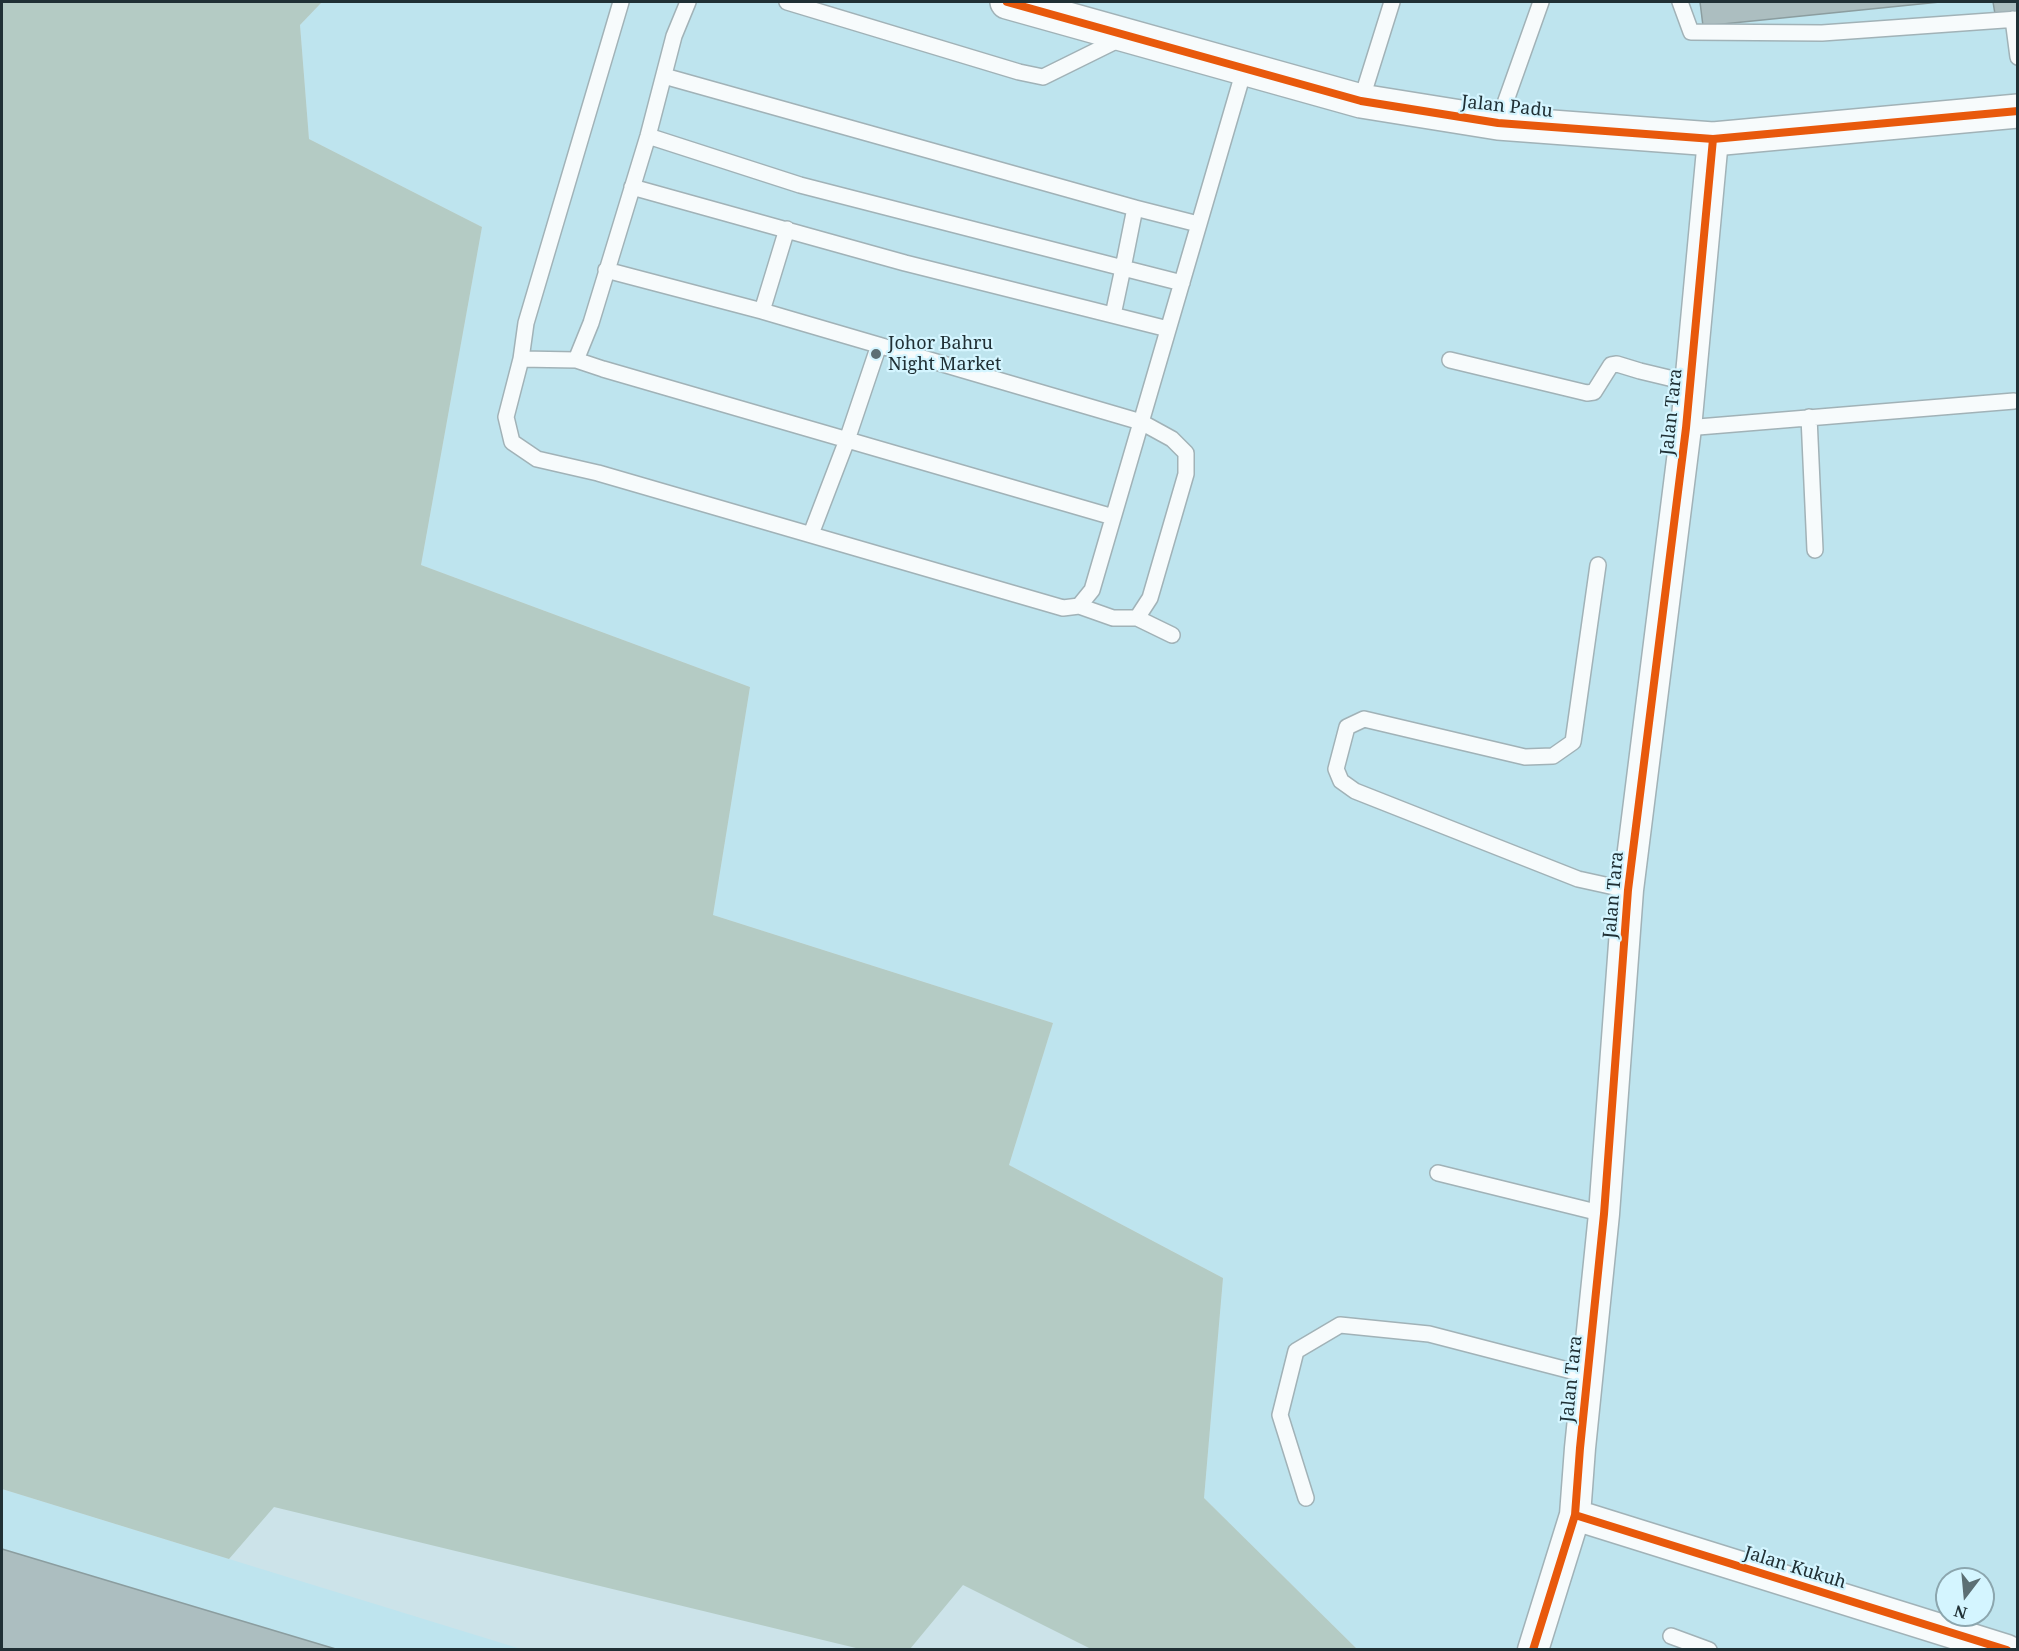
<!DOCTYPE html>
<html>
<head>
<meta charset="utf-8">
<style>
  body { margin:0 }
  #map { position:relative; width:2019px; height:1651px; overflow:hidden; background:#cce3e9; font-family:"Noto Serif",serif }
  canvas { display:block }
  .frame { position:absolute; inset:0; border:3px solid #203035; pointer-events:none }
  .north { position:absolute; left:1935px; top:1567px; width:60px; height:60px; box-sizing:border-box; background:#d4f5ff; border:2px solid #8ca6ae; border-radius:50%; rotate:196deg; font-size:16px; font-weight:700; line-height:24px; text-align:center; color:#203035 }
  .north::after { content:''; display:block; margin:auto; width:21px; height:27px; background:#5c6f74; clip-path:polygon(50% 0,100% 100%,50% 72%,0 100%) }
</style>
</head>
<body>
<div id="map">
<canvas width="2019" height="1651"></canvas>
<div class="frame"></div>
<div class="north">N</div>
</div>
<script>
const context = document.querySelector('canvas').getContext('2d');
context.lineJoin = 'round';
function fillPath(path, color) {
  context.fillStyle = color;
  context.fill(path, 'evenodd');
}
function strokePath(path, color, width, dash) {
  context.strokeStyle = color;
  context.lineWidth = width;
  context.lineCap = dash ? 'butt' : 'round';
  context.setLineDash(dash || []);
  context.stroke(path);
}
function drawText(font, color, halo, rows, align = 'center') {
  context.font = font + ' "Noto Serif",serif';
  context.lineWidth = 4.5;
  context.setLineDash([]);
  context.textBaseline = 'middle';
  context.strokeStyle = halo;
  context.fillStyle = color;
  for (const [text, x, y, turn = 0] of rows) {
    context.save();
    context.translate(x, y);
    context.rotate((+turn || 0) * Math.PI / 180);
    context.textAlign = isNaN(turn) ? turn : align;
    if (halo) context.strokeText(text, 0, 0);
    context.fillText(text, 0, 0);
    context.restore();
  }
}
const built = new Path2D(`
  M 322,2 L 2017,2 L 2017,1649 L 1357,1649 L 1204,1498 L 1223,1278 L 1009,1165 L 1053,1023 L 713,915 L 750,687 L 421,565 L 482,227 L 309,139 L 300,25 ZM 1947,1579 L 1983,1579 L 1983,1615 L 1947,1615 Z
  M 2,1489 L 229,1559 L 521,1649 L 2,1649 Z`);
const green = new Path2D(`
  M 2,2 L 322,2 L 300,25 L 309,139 L 482,227 L 421,565 L 750,687 L 713,915 L 1053,1023 L 1009,1165 L 1223,1278 L 1204,1498 L 1357,1649 L 1091,1649 L 963,1585 L 910,1649 L 860,1649 L 274,1507 L 229,1559 L 2,1489 Z`);
const building = new Path2D(`
  M 1700,2 L 1940,2 L 1703,26 Z
  M 1993,2 L 2018,2 L 2018,12 L 1995,14 Z
  M 2,1549 L 339,1650 L 2,1650 Z`);
const service = new Path2D(`
  M 787,2 L 1019,72 L 1043,77 L 1122,38
  M 1680,2 L 1691,32 L 1822,33 L 2018,19
  M 2013,19 L 2018,57
  M 664,76 L 1135,208
  M 1361,101 L 1392,2
  M 1498,123 L 1541,2
  M 648,136 L 800,185 L 1123,268 L 1135,208 L 1198,224
  M 632,187 L 905,263 L 1168,329
  M 606,270 L 762,311 L 1141,422 L 1172,439 L 1186,453 L 1186,474 L 1150,598 L 1137,618 L 1113,618 L 1079,606 L 1063,608 L 598,473 L 537,459 L 512,442 L 506,417 L 521,359 L 526,323 L 621,2
  M 762,311 L 787,229
  M 1113,315 L 1123,268 L 1182,283
  M 521,359 L 576,360 L 591,323 L 648,136 L 674,36 L 688,2
  M 576,360 L 603,369 L 1113,517
  M 1450,360 L 1587,393 L 1594,392 L 1611,365 L 1617,364 L 1640,371 L 1690,383
  M 1809,417 L 1815,550
  M 1686,428 L 2014,401
  M 811,534 L 847,440 L 879,345
  M 1598,565 L 1573,742 L 1553,756 L 1525,757 L 1364,719 L 1347,727 L 1336,769 L 1341,781 L 1355,791 L 1578,879 L 1628,890
  M 1079,606 L 1092,590 L 1244,70
  M 1137,618 L 1172,635
  M 1438,1173 L 1604,1214
  M 1306,1498 L 1280,1415 L 1296,1351 L 1340,1325 L 1429,1334 L 1587,1375
  M 1671,1636 L 1709,1650`);
const minor = new Path2D(`
  M 1575,1515 L 2007,1650
  M 1533,1650 L 1575,1515 L 1580,1448 L 1604,1214 L 1628,890 L 1686,428 L 1713,139`);
const tertiary = new Path2D(`
  M 1007,2 L 1361,101 L 1498,123 L 1713,139 L 2018,111`);
const cycleway = new Path2D(`
  M 1007,2 L 1361,101 L 1498,123 L 1713,139 L 2018,111
  M 1575,1515 L 2007,1650
  M 1533,1650 L 1575,1515 L 1580,1448 L 1604,1214 L 1628,890 L 1686,428 L 1713,139`);
const markers = [
  [876,354,6,"#5c6f74"]
];
const streetNames = [
  ["Jalan Padu",1507,107,6],
  ["Jalan Tara",1672,412,-84],
  ["Jalan Tara",1614,895,-85],
  ["Jalan Tara",1572,1379,-84],
  ["Jalan Kukuh",1795,1568,17]
];
const poiNames = [
  ["Johor Bahru",888,344],
  ["Night Market",888,365]
];
fillPath(built, '#bee4ee');
fillPath(green, '#b4cbc4');
fillPath(building, '#acbec0');
strokePath(building, '#8b9d9f', 1.5);
strokePath(service, '#a1b2b7', 18);
strokePath(minor, '#a1b2b7', 33);
strokePath(tertiary, '#a1b2b7', 36);
strokePath(service, '#f7fbfc', 15);
strokePath(minor, '#f7fbfc', 30);
strokePath(tertiary, '#f7fbfc', 33);
strokePath(cycleway, '#e8590c', 8);
for (const [x, y, r, color] of markers) {
  const dot = new Path2D();
  dot.arc(x, y, r, 0, 2 * Math.PI);
  context.fillStyle = color;
  context.fill(dot);
  strokePath(dot, '#d4f5ff', 2);
}
drawText('18px', '#203035', '#d4f5ff', streetNames);
drawText('18px', '#203035', '#d4f5ff', poiNames, 'left');
</script>
</body>
</html>
